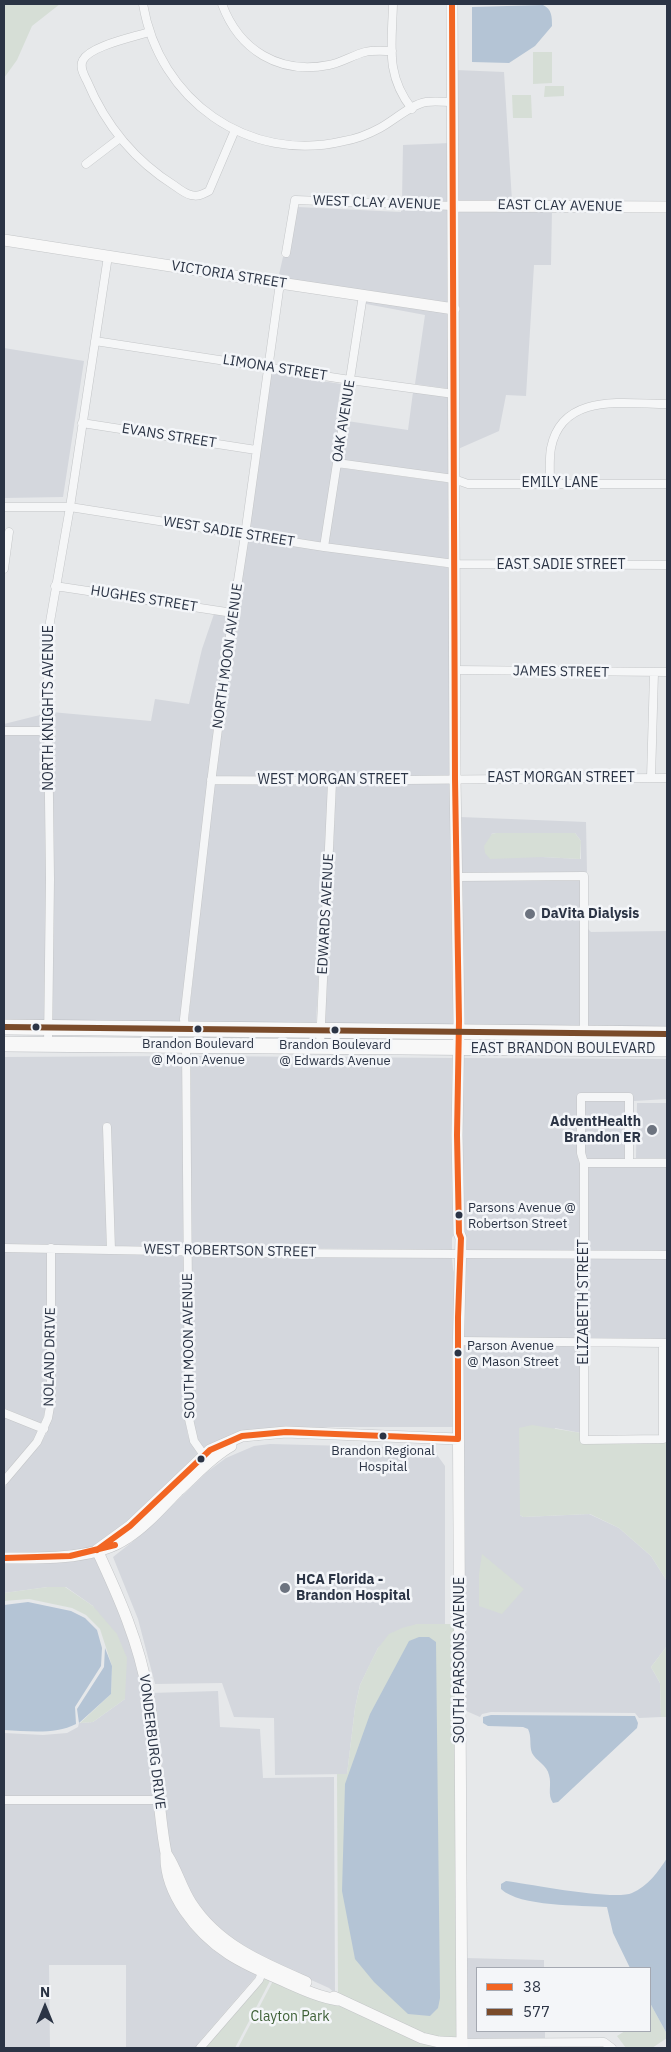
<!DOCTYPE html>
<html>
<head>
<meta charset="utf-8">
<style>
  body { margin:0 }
  #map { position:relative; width:671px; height:2052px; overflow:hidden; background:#e6e8ea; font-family:"IBM Plex Sans",sans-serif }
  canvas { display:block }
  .frame { position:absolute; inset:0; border:5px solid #2b3445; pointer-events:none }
  .legend { position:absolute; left:476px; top:1967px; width:175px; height:65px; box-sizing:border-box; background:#f4f6f9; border:1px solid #a4a8b1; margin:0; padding:6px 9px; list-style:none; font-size:15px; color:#2b3445 }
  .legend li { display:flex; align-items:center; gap:10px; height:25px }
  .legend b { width:25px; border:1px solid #a4a8b1 }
  .north { position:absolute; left:20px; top:1982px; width:50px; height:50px; -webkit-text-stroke:4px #f4f6f9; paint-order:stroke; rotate:0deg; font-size:14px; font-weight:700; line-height:20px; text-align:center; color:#2b3445 }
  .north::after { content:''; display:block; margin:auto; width:18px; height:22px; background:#2b3445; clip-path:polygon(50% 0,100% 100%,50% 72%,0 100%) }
</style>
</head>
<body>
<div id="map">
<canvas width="671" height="2052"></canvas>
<div class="frame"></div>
<ul class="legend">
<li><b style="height:6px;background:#f26522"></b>38</li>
<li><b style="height:6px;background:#7a4b2a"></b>577</li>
</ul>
<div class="north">N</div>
</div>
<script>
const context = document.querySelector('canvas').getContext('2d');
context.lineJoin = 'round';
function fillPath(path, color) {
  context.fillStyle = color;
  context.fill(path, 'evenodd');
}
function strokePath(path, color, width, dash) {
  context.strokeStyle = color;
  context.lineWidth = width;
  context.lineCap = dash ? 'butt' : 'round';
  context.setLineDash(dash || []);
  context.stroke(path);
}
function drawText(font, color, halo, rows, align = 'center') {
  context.font = font + ' "IBM Plex Sans",sans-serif';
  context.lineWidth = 5;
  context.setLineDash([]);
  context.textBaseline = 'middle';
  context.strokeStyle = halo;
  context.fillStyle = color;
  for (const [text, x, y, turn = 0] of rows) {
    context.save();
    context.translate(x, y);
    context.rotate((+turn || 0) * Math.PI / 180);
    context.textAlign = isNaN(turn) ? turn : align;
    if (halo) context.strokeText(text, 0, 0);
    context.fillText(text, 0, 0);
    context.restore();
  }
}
const built = new Path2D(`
  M 456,70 L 504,72 L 512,201 L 457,202 Z
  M 450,143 L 450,202 L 402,200 L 403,145 Z
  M 297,207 L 401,212 L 401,208 L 450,210 L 450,304 L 278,279 L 283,257 L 289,257 Z
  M 457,210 L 552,210 L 551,265 L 534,265 L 526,396 L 506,395 L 499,431 L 458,449 Z
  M 366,300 L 451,312 L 451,389 L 415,384 L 425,315 L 366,304 Z
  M 4,348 L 84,361 L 63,497 L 4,498 Z
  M 271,373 L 341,384 L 336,418 L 340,420 L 321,543 L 249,532 Z
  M 413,392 L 451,397 L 451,475 L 341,460 L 347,421 L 408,430 Z
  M 340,468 L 451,483 L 451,560 L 328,544 Z
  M 248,539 L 451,568 L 451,775 L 332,778 L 215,776 L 236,613 Z
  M 214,614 L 229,616 L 208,776 L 180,1024 L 52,1021 L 54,879 L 51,712 L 151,721 L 155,699 L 189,704 L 202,649 Z
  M 44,714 L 47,879 L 45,1021 L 4,1020 L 4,724 Z
  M 397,783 L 451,783 L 456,1026 L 323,1026 L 326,999 L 336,785 Z
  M 214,784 L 329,785 L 316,1023 L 188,1024 Z
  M 460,817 L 586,822 L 587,872 L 461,873 ZM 496,833 L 575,833 L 581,841 L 581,859 L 543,857 L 491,834 Z
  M 581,879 L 580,1025 L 463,1025 L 461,881 Z
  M 588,920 L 588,929 L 591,932 L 667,931 L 667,1027 L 587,1025 Z
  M 184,1056 L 184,1247 L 114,1246 L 110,1123 L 103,1124 L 107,1246 L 4,1244 L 4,1057 Z
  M 191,1056 L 455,1058 L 455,1232 L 452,1238 L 452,1250 L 191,1247 Z
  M 462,1058 L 667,1059 L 667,1099 L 634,1101 L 633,1159 L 632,1097 L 629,1093 L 581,1093 L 578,1097 L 581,1164 L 580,1250 L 464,1250 L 463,1233 Z
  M 585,1101 L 625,1101 L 626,1159 L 587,1160 L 585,1152 Z
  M 637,1103 L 667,1103 L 667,1158 L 636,1158 Z
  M 667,1166 L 667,1251 L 587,1250 L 588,1167 Z
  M 4,1252 L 47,1252 L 47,1401 L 42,1424 L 4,1408 Z
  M 54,1252 L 184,1254 L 185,1419 L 188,1436 L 198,1455 L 128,1523 L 96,1546 L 69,1552 L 4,1554 L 4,1489 L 7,1483 L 40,1445 L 46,1434 L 51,1419 Z
  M 191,1255 L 452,1258 L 453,1269 L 455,1275 L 455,1427 L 328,1427 L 316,1429 L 284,1428 L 204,1450 L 197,1439 L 192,1419 Z
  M 464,1258 L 580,1258 L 580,1338 L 461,1338 Z
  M 587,1258 L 667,1258 L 667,1339 L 587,1338 Z
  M 461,1346 L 580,1346 L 581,1433 L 555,1428 L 520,1515 L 523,1517 L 589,1514 L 619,1528 L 651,1556 L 667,1581 L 667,1646 L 651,1667 L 660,1683 L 661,1717 L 639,1718 L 635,1713 L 491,1712 L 482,1714 L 480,1717 L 464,1710 Z
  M 4,1417 L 39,1431 L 26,1451 L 4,1474 Z
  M 270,1444 L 425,1448 L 435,1452 L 445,1466 L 445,1624 L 417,1624 L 378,1648 L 360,1685 L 355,1708 L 347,1774 L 275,1775 L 274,1718 L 234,1717 L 222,1683 L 155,1684 L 138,1619 L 113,1557 L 141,1535 L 207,1472 L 226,1458 L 254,1446 Z
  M 95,1554 L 112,1591 L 142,1680 L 156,1796 L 4,1796 L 4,1733 L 43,1735 L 67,1733 L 78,1727 L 79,1723 L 93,1722 L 125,1699 L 93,1606 L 66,1587 L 48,1587 L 4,1593 L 4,1562 Z
  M 218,1691 L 220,1727 L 260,1729 L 263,1778 L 334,1777 L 335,1993 L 329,1988 L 267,1960 L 231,1941 L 198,1907 L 170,1852 L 151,1693 Z
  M 4,1804 L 157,1804 L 162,1865 L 257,1975 L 200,2041 L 196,2048 L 126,2048 L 126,1965 L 49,1965 L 50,2048 L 4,2048 Z
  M 465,1958 L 544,1960 L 544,1968 L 477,1968 L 477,2031 L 545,2031 L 545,2038 L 465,2039 Z`);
const green = new Path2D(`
  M 4,4 L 60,4 L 32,26 L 17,60 L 4,78 Z
  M 533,52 L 552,52 L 552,83 L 533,84 Z
  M 545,86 L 564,86 L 564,96 L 544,97 Z
  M 512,95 L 531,95 L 532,118 L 513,118 Z
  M 496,833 L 575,833 L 581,841 L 580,859 L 543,857 L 490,859 L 485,853 L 484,846 L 492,834 Z
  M 532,1425 L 581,1433 L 581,1444 L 666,1443 L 667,1435 L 667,1581 L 651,1556 L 619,1528 L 590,1514 L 523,1517 L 520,1515 L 519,1428 Z
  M 482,1554 L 524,1589 L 502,1614 L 479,1606 L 479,1574 Z
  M 48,1587 L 65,1587 L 93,1606 L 117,1634 L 127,1658 L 125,1699 L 93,1722 L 80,1723 L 111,1694 L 112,1666 L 100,1629 L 86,1615 L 72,1608 L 29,1599 L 4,1601 L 4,1593 Z
  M 417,1624 L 460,1624 L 462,2048 L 238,2048 L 275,1977 L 338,2000 L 337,1774 L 347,1774 L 355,1708 L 360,1685 L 368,1668 L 378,1648 L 389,1634 L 402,1628 Z
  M 667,1646 L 667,1717 L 661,1717 L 660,1683 L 651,1667 Z
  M 264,1977 L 271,1979 L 235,2048 L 204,2048 L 245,2002 Z
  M 650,2003 L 667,2034 L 667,2038 L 652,2048 L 626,2048 L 617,2036 L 625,2031 L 650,2031 Z`);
const water = new Path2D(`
  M 543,5 C 552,9 552,17 552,26 L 535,46 L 509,63 L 472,62 L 472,7 Z
  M 28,1602 L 71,1611 L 85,1618 L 97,1630 L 102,1648 L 101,1666 L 75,1707 L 76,1724 C 55,1735 27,1731 4,1730 L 4,1605 Z
  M 419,1637 L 429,1637 L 436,1642 L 440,1998 L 438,2008 L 430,2016 L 408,2014 L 374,1982 L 355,1959 L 342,1891 L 345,1784 L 370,1714 L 409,1641 Z
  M 105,1648 L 112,1666 L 111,1694 L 79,1723 L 77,1709 L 104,1667 Z
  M 491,1715 L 635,1716 L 638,1723 L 637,1728 L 558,1802 L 553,1803 C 547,1795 552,1784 549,1775 C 547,1765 536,1761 532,1753 C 529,1745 532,1737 528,1729 L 523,1727 L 488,1726 L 483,1723 L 483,1717 Z
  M 667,1858 L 667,2034 L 650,2003 L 650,1968 L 630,1968 L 613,1933 L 607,1907 C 580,1905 520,1907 501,1889 L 501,1884 L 506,1881 C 529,1884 615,1901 632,1893 C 647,1887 659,1871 667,1858 Z`);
const street = new Path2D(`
  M 143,4 C 159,100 248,164 344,141 C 356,139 369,134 380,128 C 393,121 412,104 426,102 C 435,101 444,102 453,102
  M 222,4 C 239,50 279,75 329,65 C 341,63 353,55 365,52 C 373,50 384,51 392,51
  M 393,4 C 392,45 385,75 412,109
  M 149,32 C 134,37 90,46 83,60 C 79,67 84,75 87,81 C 105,124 135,161 175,186 C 179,189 186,194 191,195 C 198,197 203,194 209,191 L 235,130
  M 86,164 L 120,138
  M 286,253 L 295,200 L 454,206
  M 95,341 L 350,380 L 454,394
  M 82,423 L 256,450
  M 337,463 L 454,479 L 468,484 L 667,484
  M 550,483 C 550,472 549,459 551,448 C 562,392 624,404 667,404
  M 4,507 L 70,507 L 324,547 L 455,564 L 667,565
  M 324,547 L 363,295
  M 4,569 L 9,532
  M 55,586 L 233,613
  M 455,670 L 667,672
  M 4,731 L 48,731
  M 651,778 L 654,673
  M 211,780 C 363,782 515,778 667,778
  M 457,877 L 584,876 L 584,1033
  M 185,1029 L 184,1019 L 211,783 L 233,613 L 245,535 L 280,283
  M 48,1045 L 50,879 L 47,639 L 70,507 L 108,256
  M 186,1045 L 189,1419 L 194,1441 L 206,1458
  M 320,1045 L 332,782
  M 107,1127 L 111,1250
  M 584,1163 L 667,1163
  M 629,1163 L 629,1097 L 581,1097 L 581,1153 L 584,1163 L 584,1440 L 663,1439 L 663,1343
  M 4,1248 L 269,1253 L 456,1254
  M 461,1254 L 667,1255
  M 458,1341 L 666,1343
  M 4,1413 L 44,1429
  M 4,1481 L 37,1442 L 48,1418 L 51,1401 L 51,1248
  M 4,1800 L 160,1800
  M 462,2043 L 604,2042 L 612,2048
  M 200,2048 L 259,1980 L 264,1968`);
const secondary = new Path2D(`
  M 452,4 L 455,779 L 459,1021 L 457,1135 L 459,1233 L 461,1238 L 458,1357 L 462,2048
  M 454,206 L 667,207
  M 4,240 L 280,283 L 454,309
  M 97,1550 C 119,1597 139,1642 148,1694 C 157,1747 156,1801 166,1853 C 164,1893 197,1933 229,1954 C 246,1965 265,1973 284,1981 C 302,1989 319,1997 338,2000
  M 97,1550 L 130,1526 L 210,1450 L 242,1436 L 286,1432 L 458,1439
  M 4,1558 C 42,1558 95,1560 127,1538 C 146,1526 162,1507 178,1491 C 195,1476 211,1457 231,1446
  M 167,1855 C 177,1870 181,1888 191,1903 C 218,1945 262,1963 306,1982
  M 334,1997 L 422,2038 L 439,2042 L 462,2043`);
const highway = new Path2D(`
  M 4,1027 L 667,1034
  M 4,1044 L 667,1049`);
const bus1 = new Path2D(`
  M 97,1550 L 130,1526 L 210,1450 L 242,1436 L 286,1432 L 458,1439 L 458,1317 L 461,1238 L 459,1233 L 457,1135 L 459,1021 L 455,779 L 452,4
  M 4,1558 L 70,1556 L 115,1545`);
const bus2 = new Path2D(`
  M 4,1027 L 667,1034`);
const markers = [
  [530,914,6,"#6c737f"],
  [36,1027,4.5,"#2b3445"],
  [198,1029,4.5,"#2b3445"],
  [335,1030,4.5,"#2b3445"],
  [652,1130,6,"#6c737f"],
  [459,1215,4.5,"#2b3445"],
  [458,1353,4.5,"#2b3445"],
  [383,1436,4.5,"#2b3445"],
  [201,1459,4.5,"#2b3445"],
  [285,1588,6,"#6c737f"]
];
const busNames = [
  ["Brandon Boulevard",198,1044],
  ["@ Moon Avenue",198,1060],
  ["Brandon Boulevard",335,1045],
  ["@ Edwards Avenue",335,1061],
  ["Parsons Avenue @",468,1208,"left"],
  ["Robertson Street",468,1224,"left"],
  ["Parson Avenue",467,1346,"left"],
  ["@ Mason Street",467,1362,"left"],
  ["Brandon Regional",383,1451],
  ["Hospital",383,1467]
];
const streetNames = [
  ["WEST CLAY AVENUE",377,203,2],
  ["EAST CLAY AVENUE",560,206,1],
  ["VICTORIA STREET",229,275,9],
  ["LIMONA STREET",275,368,9],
  ["OAK AVENUE",344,421,-81],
  ["EVANS STREET",169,436,9],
  ["EMILY LANE",560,483],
  ["WEST SADIE STREET",229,532,9],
  ["EAST SADIE STREET",561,565],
  ["HUGHES STREET",144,599,9],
  ["NORTH MOON AVENUE",228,656,-82],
  ["JAMES STREET",561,672,1],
  ["NORTH KNIGHTS AVENUE",49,708,-90],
  ["EAST MORGAN STREET",561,778],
  ["WEST MORGAN STREET",333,780],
  ["EDWARDS AVENUE",326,914,-87],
  ["EAST BRANDON BOULEVARD",563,1049],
  ["WEST ROBERTSON STREET",230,1251,1],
  ["ELIZABETH STREET",584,1302,-90],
  ["SOUTH MOON AVENUE",189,1346,-91],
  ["NOLAND DRIVE",50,1357,-89],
  ["SOUTH PARSONS AVENUE",460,1660,-90],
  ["VONDERBURG DRIVE",152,1742,83]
];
const poiNames = [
  ["DaVita Dialysis",541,914],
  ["AdventHealth",641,1122,"right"],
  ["Brandon ER",641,1138,"right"],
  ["HCA Florida -",296,1580],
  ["Brandon Hospital",296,1596]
];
const parkNames = [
  ["Clayton Park",290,2017]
];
fillPath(built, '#d4d7dd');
fillPath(green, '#d6ded6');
fillPath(water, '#b4c4d5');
strokePath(street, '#c4c6c8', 9);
strokePath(secondary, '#c4c6c8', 12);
strokePath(highway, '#b8bbbf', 16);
strokePath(street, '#f5f6f7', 8);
strokePath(secondary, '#f8f8f8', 11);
strokePath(highway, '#f8f8f8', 15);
strokePath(bus1, '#f26522', 6);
strokePath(bus2, '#7a4b2a', 6);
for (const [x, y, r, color] of markers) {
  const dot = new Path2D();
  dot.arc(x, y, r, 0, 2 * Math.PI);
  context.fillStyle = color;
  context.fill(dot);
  strokePath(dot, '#f4f6f9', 2);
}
drawText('13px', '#2b3445', '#f4f6f9', busNames);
drawText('14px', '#2b3445', '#f4f6f9', streetNames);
drawText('bold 14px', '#2b3445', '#f4f6f9', poiNames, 'left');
drawText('14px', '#3f6138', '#f4f6f9', parkNames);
</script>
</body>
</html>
